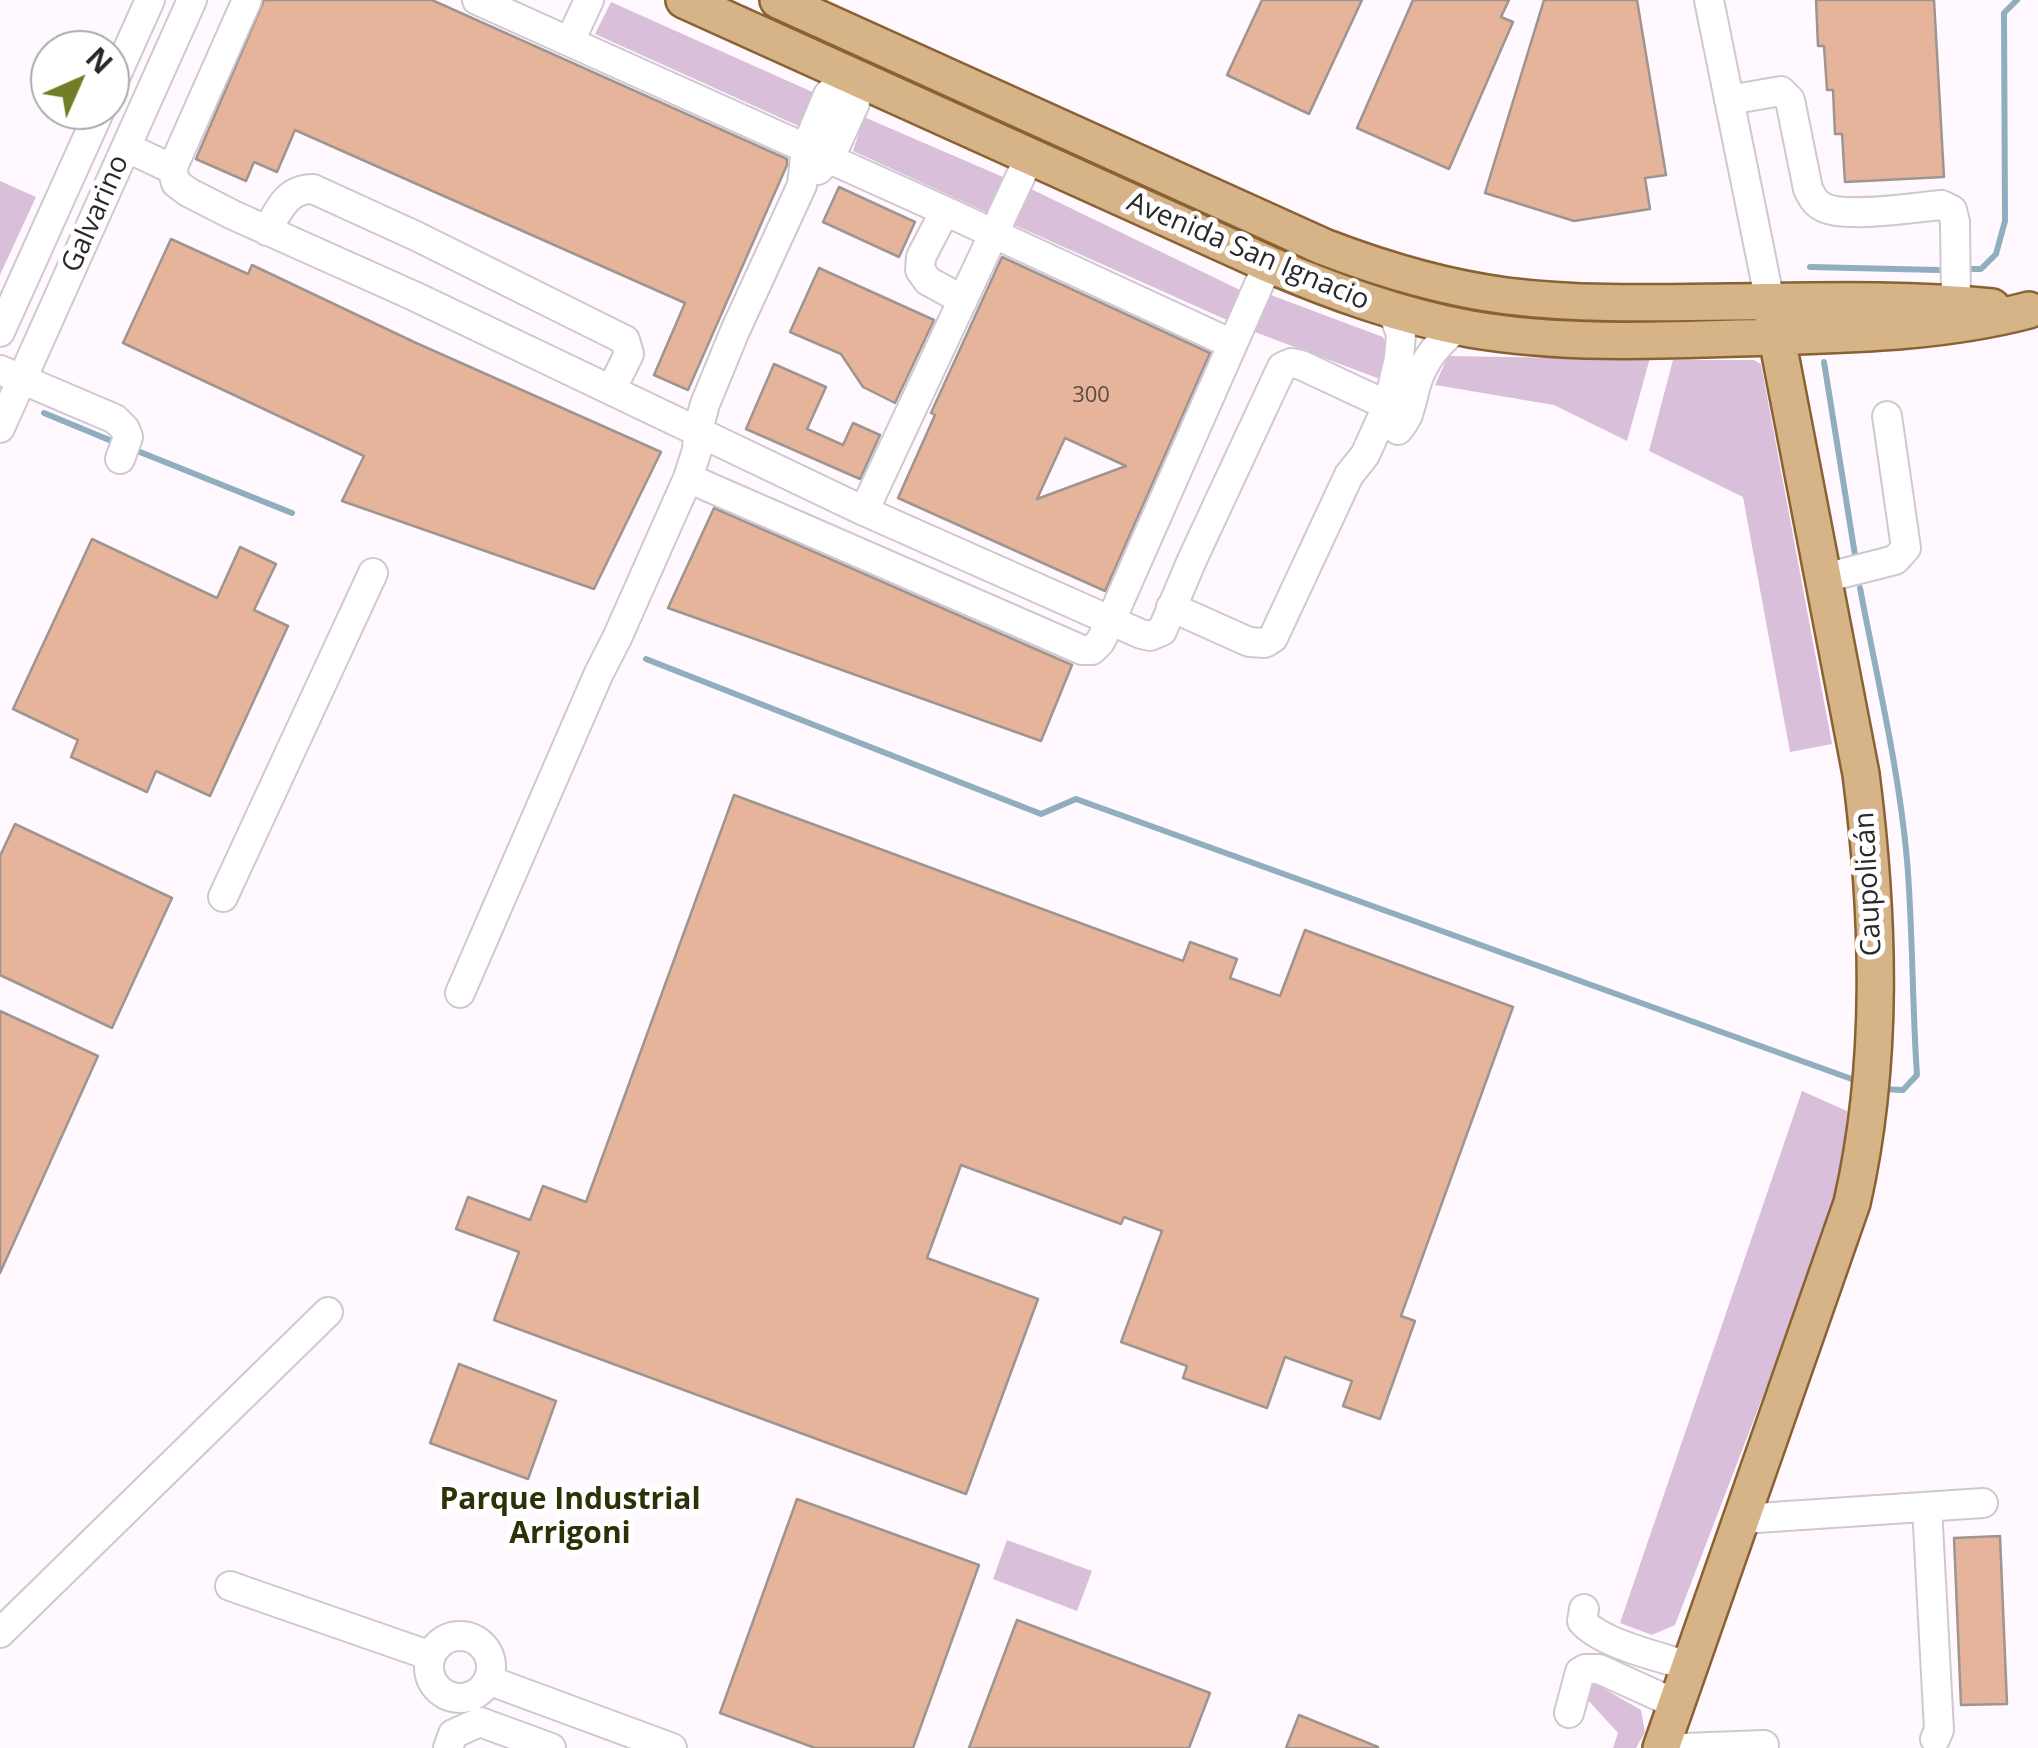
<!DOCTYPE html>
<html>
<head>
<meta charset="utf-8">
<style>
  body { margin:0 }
  #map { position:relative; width:2038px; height:1748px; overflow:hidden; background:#fff9ff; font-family:"Open Sans",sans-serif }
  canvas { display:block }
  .north { position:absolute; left:30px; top:30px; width:100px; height:100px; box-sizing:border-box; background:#fff; border:2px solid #aaa9aa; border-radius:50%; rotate:45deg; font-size:28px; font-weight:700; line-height:40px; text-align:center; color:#2b282b }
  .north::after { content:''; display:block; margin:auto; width:35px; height:45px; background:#737d28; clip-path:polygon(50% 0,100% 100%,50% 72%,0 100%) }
</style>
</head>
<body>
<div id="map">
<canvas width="2038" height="1748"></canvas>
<div class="north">N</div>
</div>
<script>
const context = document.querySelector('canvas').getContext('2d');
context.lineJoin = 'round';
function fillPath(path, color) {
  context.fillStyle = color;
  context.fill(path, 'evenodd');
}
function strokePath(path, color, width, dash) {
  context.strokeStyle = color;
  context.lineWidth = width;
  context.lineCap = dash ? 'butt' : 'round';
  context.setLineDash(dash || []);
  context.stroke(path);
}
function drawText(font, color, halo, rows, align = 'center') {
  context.font = font + ' "Open Sans",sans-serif';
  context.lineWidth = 10;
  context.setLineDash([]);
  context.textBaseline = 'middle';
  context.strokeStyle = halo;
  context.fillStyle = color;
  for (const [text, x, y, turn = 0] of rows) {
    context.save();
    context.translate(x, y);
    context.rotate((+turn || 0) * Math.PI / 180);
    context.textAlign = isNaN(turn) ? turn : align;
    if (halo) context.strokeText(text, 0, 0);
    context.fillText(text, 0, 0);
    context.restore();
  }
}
const green = new Path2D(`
  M 611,2 L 817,94 L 814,133 L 595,34 Z
  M 864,117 L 1003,177 L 988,213 L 853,151 Z
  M 0,181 L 36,197 L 0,275 Z
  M 1029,188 L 1240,290 L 1229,321 L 1010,223 Z
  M 1271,295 L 1383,337 C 1390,350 1384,365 1380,379 L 1252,331 Z
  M 1448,356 L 1630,359 L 1650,358 L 1627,441 L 1554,405 L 1435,385 Z
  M 1673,360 L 1754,360 L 1761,364 L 1832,744 L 1790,752 L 1743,497 L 1649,451 Z
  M 1802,1091 L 1847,1111 L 1842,1190 L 1675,1625 L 1652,1635 L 1620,1623 Z
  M 1007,1540 L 1092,1571 L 1077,1611 L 993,1579 Z
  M 1589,1680 L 1641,1710 L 1645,1732 L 1636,1748 L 1613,1748 L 1618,1733 L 1586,1698 Z`);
const stream = new Path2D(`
  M 1810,267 L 1939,270
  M 1971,269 L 1981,269 L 1996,254 L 2005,221 L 2004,13 L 2017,0
  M 1824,362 L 1855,555
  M 44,413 L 119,444
  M 130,448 L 292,513
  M 1860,588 C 1877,678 1899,769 1907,860 C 1913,932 1912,1003 1917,1075 L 1903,1090 L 1881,1089
  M 646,659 L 1041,814 L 1076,799 L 1860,1082`);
const building = new Path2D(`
  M 264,0 L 432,0 L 787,159 L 787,165 L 688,390 L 654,375 L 685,303 L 295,130 L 277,172 L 254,162 L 246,181 L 196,159 Z
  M 1262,0 L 1362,0 L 1309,114 L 1227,75 Z
  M 1413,0 L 1509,0 L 1501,17 L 1513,22 L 1449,169 L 1357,128 Z
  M 1544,0 L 1637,0 L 1666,175 L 1645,178 L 1650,209 L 1574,221 L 1485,193 Z
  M 1816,0 L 1934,0 L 1944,177 L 1845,182 L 1842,134 L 1835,134 L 1833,90 L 1827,90 L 1824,46 L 1818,46 Z
  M 839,187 L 915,222 L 899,257 L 823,222 Z
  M 171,239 L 248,274 L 252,265 L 414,342 L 661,452 L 594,589 L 342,501 L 364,456 L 123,343 Z
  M 1002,257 L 1210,353 L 1105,591 L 898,498 L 935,415 L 931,413 ZM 1065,438 L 1126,466 L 1037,499 Z
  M 819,268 L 934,320 L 895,403 L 863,387 L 841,354 L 790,332 Z
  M 774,364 L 826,387 L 807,429 L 843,445 L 853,423 L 880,435 L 860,479 L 746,429 Z
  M 714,508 L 1072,665 L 1041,741 L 668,608 Z
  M 92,539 L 217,598 L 240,547 L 276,564 L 254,610 L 288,626 L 210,796 L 156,771 L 147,792 L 71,757 L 78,740 L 13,709 Z
  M 734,795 L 1183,961 L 1190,942 L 1237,959 L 1230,978 L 1280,996 L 1305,930 L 1513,1007 L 1401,1316 L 1415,1321 L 1380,1419 L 1343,1406 L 1352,1381 L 1285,1357 L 1267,1408 L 1183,1378 L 1187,1366 L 1121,1342 L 1162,1231 L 1124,1217 L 1121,1224 L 961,1165 L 927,1258 L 1038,1299 L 966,1494 L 494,1320 L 519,1252 L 456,1229 L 468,1197 L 530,1220 L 543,1186 L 586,1202 Z
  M 15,824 L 172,898 L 112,1028 L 0,975 L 0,856 Z
  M 0,1011 L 98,1056 L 0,1273 Z
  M 459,1364 L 556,1401 L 528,1479 L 430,1443 Z
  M 797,1499 L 979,1565 L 913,1748 L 815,1748 L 720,1713 Z
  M 2000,1536 L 2007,1704 L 1961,1705 L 1954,1538 Z
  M 1017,1620 L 1210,1693 L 1189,1748 L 969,1748 Z
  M 1299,1715 L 1378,1747 L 1378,1748 L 1286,1748 Z`);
const minor = new Path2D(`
  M 247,0 L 172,169 L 176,183 L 188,192 L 233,215 L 414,296 L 864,511 L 1141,634 L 1150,636 L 1162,631 L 1192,560 L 1282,367 L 1291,363 L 1301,365 L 1408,415
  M 477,0 L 945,211 L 1232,344
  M 1709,0 L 1770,302
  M 570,41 L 589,0
  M 110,89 L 150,0
  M 1729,100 L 1781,91 L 1790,100 L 1808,189 C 1812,197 1815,203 1823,207 C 1845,219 1915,207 1942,205 L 1952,210 L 1955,222 L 1956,303
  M 126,147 L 172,169
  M 818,170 L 830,158 L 855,103 L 852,93 L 853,77
  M 945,211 L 921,257 L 920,270 L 928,281 L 963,300
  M 267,231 C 279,210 286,189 313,189 L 416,236 L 625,340 L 629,354 L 611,390
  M 0,332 L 100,110
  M 0,370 L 115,419 L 125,429 L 128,437 L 120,459
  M 0,428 L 192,0
  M 1398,430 C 1410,417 1411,402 1416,385 C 1424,359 1438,343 1459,326
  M 688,478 L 1082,650 L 1092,650 L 1100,642 L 1111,620 L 1268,264
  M 864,511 L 1023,171 L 1031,157
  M 1824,578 L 1895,560 L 1906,548 L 1887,416
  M 1171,607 L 1249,642 L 1265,643 L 1273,638 L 1349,475 L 1365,455 L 1389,402 L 1399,358 L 1401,334 L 1392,311
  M 223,897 L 373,573
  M 460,993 L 599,673 L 617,638 L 688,478 L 697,450 L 698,430 L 705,404 L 735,331 L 802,185 L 806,148 L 828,95 L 837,86 L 853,77
  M 1927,1507 L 1939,1730 L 1935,1739
  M 1742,1519 L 1983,1503
  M 230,1586 L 431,1656
  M 1584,1609 L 1582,1621 C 1601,1644 1661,1657 1689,1666
  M 0,1633 L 328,1312
  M429 1667a31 31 0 1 1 62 0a31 31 0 1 1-62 0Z
  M 488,1680 L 672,1748
  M 1569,1713 L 1580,1672 L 1585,1669 L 1599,1669 L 1676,1704
  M 448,1748 L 453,1734 L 480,1722 L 551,1748
  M 1684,1748 L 1764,1745`);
const major = new Path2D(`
  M 684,0 L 1268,264 C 1334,292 1400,316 1470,329 C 1570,346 1672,340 1773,337 C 1860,334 1945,332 2029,310
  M 778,0 L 1324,247 C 1384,270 1444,288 1507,296 C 1580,305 1654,303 1727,302 C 1815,301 1904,298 1992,307
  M 1661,1748 L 1852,1203 C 1884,1063 1879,915 1861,774 L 1770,302`);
const numberNames = [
  ["300",1091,396]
];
const streetNames = [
  ["Galvarino",96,214,-66],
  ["Avenida San Ignacio",1248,252,23],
  ["Caupolicán",1869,884,-93]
];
const neighbourhoodNames = [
  ["Parque Industrial",570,1500],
  ["Arrigoni",570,1534]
];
fillPath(green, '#d9bfd9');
strokePath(stream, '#90aebe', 6);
fillPath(building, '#e6b49b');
strokePath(building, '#9f9590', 2.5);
strokePath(minor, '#d0c8d0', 32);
strokePath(major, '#896133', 40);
strokePath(minor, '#fff', 28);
strokePath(major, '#d7b388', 35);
drawText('22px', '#5a4b47', null, numberNames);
drawText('28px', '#2b282b', '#fff', streetNames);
drawText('bold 30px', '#2c3107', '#fff', neighbourhoodNames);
</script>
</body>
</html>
